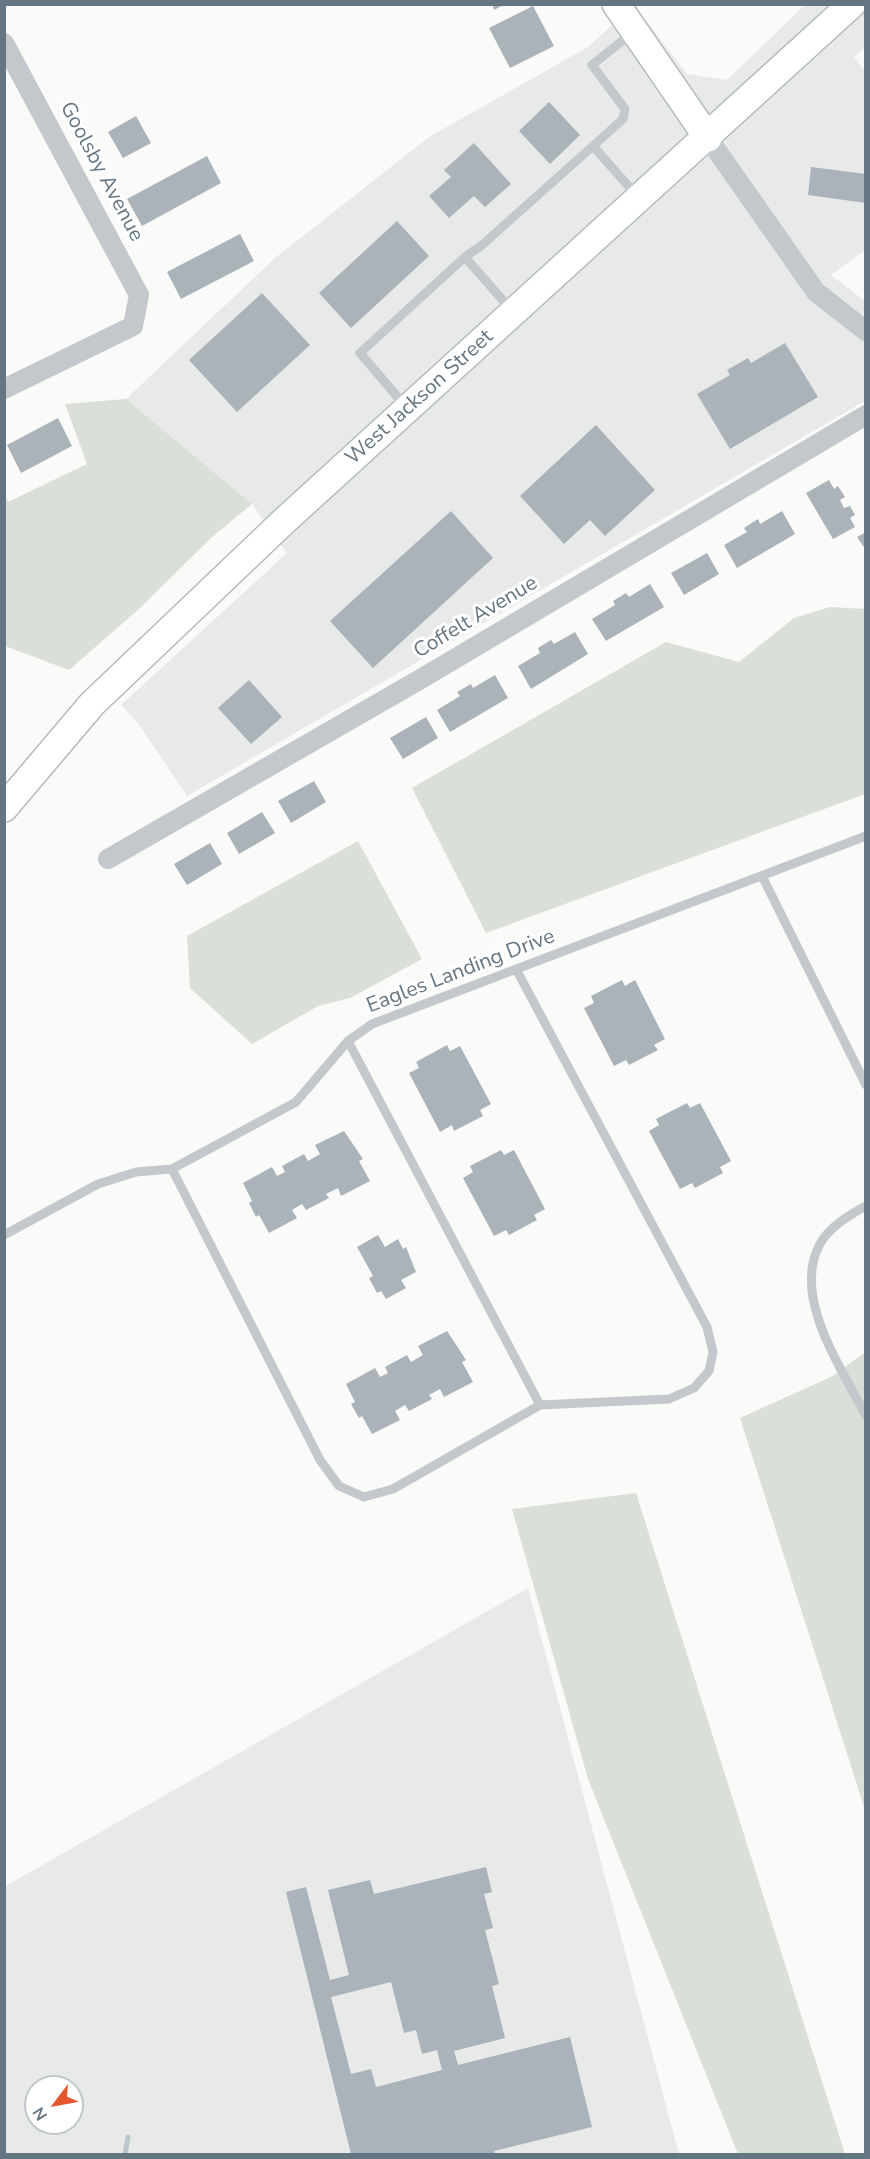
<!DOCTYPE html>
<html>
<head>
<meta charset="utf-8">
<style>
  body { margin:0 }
  #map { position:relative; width:870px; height:2159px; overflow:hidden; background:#fafaf8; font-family:"Nunito Sans",sans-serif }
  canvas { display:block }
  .frame { position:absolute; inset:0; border:6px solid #657683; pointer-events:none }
  .north { position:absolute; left:24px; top:2075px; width:60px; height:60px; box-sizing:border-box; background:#fff; border:2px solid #c1c8cd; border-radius:50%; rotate:238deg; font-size:16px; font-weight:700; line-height:24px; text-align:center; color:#657683 }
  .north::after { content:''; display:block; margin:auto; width:21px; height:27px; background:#e4572e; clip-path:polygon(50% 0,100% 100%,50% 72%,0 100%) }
</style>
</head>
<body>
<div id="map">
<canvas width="870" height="2159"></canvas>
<div class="frame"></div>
<div class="north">N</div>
</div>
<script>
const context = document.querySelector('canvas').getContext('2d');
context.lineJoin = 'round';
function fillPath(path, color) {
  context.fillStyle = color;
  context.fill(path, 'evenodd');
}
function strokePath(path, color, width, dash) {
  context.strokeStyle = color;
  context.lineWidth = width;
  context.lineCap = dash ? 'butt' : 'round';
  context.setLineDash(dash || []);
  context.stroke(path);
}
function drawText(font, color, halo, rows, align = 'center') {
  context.font = font + ' "Nunito Sans",sans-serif';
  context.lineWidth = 6;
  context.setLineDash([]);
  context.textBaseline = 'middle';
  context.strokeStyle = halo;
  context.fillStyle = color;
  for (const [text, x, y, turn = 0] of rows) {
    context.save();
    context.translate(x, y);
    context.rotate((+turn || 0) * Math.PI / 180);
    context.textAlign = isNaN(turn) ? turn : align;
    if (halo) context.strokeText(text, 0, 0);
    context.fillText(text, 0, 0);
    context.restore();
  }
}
const built = new Path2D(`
  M 634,5 L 687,74 L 727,80 L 805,5 L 865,5 L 865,47 L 854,57 L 865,71 L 865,250 L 831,275 L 865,301 L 865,401 L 187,796 L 138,723 L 121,705 L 287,553 L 252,504 L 126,399 L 275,258 L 429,137 L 588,47 Z
  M 528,1588 L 679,2154 L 5,2154 L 4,1887 ZM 36,2087 L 72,2087 L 72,2123 L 36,2123 Z`);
const green = new Path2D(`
  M 126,399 L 252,504 L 213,536 L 139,609 L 69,670 L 5,646 L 5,495 L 8,502 L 87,464 L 65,404 Z
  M 830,607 L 865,609 L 865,794 L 486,933 L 412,788 L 666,642 L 739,662 L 794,618 Z
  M 358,841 L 422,959 L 350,998 L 318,1006 L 252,1044 L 190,988 L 187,936 Z
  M 865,1352 L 865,1810 L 740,1418 L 833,1376 Z
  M 636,1493 L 845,2154 L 738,2154 L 588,1779 L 512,1509 Z`);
const stream = new Path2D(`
  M 125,2154 L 128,2137`);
const building = new Path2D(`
  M 492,4 L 505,4 L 494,10 Z
  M 533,6 L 554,46 L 510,68 L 489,28 Z
  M 549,102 L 580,135 L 550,164 L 519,131 Z
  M 136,116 L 151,143 L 123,158 L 108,132 Z
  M 474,143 L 511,184 L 485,207 L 474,196 L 449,218 L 429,196 L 451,177 L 444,170 Z
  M 207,156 L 221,183 L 142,226 L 127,199 Z
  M 811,167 L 866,174 L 866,203 L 808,195 Z
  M 397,221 L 429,256 L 351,328 L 319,293 Z
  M 240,234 L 254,261 L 181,299 L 167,272 Z
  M 262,293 L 310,345 L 237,412 L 189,360 Z
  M 785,343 L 818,397 L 730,449 L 697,394 L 730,375 L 727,370 L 748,358 L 751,363 Z
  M 58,418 L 72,446 L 21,473 L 7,445 Z
  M 596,425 L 655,490 L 605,536 L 590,520 L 564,544 L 520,496 Z
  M 829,480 L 834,489 L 838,486 L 845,497 L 840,500 L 844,508 L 850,506 L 855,515 L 850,518 L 855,527 L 833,539 L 806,493 Z
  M 451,511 L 493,558 L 373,668 L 330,621 Z
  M 782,511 L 795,534 L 737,568 L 724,545 L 747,532 L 744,528 L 758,519 L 760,524 Z
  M 866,532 L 866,550 L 857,537 Z
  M 707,553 L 719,574 L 684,595 L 671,573 Z
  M 650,584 L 664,607 L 606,641 L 592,619 L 615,605 L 613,601 L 626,593 L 629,597 Z
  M 575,632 L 588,654 L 531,689 L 518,666 L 540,653 L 538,648 L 551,640 L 554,644 Z
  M 495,675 L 508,698 L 450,732 L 437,710 L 460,696 L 457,692 L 471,684 L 473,688 Z
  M 249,680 L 282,717 L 251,744 L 218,708 Z
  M 426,717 L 438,738 L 403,759 L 390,738 Z
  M 314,781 L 326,802 L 291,823 L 278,801 Z
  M 262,812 L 275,833 L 239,854 L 227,833 Z
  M 210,843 L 222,864 L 187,885 L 174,864 Z
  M 622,980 L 625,986 L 635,980 L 665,1039 L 654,1045 L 658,1050 L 629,1065 L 626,1060 L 614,1066 L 584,1008 L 594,1003 L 591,996 Z
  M 447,1045 L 450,1051 L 460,1046 L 491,1104 L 480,1110 L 483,1116 L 454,1131 L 452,1125 L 440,1132 L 409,1073 L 419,1068 L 416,1062 Z
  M 687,1103 L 690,1108 L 700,1103 L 731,1161 L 720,1167 L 723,1173 L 695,1188 L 692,1183 L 680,1189 L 649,1131 L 659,1125 L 656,1119 Z
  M 344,1131 L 363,1159 L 359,1161 L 370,1181 L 341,1196 L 338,1188 L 326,1194 L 329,1198 L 306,1210 L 302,1204 L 292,1210 L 297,1218 L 269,1233 L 259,1215 L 256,1217 L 249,1203 L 252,1201 L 243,1183 L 272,1167 L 277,1176 L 285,1172 L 282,1166 L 304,1154 L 308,1161 L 320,1154 L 315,1145 Z
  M 501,1150 L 504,1155 L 514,1150 L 545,1209 L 534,1215 L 537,1220 L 509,1235 L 506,1230 L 494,1236 L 463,1178 L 473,1172 L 470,1166 Z
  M 378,1235 L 385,1247 L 398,1239 L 403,1249 L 406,1247 L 416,1272 L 401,1280 L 406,1288 L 386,1299 L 381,1291 L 377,1293 L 369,1278 L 373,1276 L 357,1247 Z
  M 447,1331 L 466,1360 L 462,1362 L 473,1382 L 444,1397 L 440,1389 L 429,1395 L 432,1399 L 409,1411 L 405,1405 L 395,1411 L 400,1420 L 372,1434 L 362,1416 L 359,1418 L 351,1404 L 355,1402 L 346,1384 L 375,1368 L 380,1377 L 388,1373 L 385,1367 L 407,1355 L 411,1362 L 423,1355 L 418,1346 Z
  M 486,1867 L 492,1892 L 484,1894 L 493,1928 L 485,1930 L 499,1984 L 492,1986 L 505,2038 L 454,2051 L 458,2065 L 570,2037 L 592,2127 L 494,2151 L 495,2154 L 351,2154 L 286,1892 L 306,1887 L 330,1980 L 349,1975 L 328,1890 L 370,1880 L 374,1894 ZM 391,1982 L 404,2033 L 416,2030 L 422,2054 L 437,2050 L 442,2070 L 376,2087 L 371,2069 L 351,2074 L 331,1997 Z`);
const lane = new Path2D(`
  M 593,146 L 623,119 L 625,109 L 592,65 L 632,33
  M 465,257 L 482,245 L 593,146 L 638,197
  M 407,408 L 360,353 L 465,257 L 513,312
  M 762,876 L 866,1085
  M 348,1041 L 540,1405
  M 172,1169 L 320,1460 L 339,1486 L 364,1497 L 393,1489 L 540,1405 L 669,1399 L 694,1388 L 709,1371 L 713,1352 L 707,1327 L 516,969
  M 866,1206 C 849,1215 829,1227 820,1244 C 791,1296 842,1369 866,1416
  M 4,1235 L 98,1184 L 136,1172 L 172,1169 L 296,1102 L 348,1041 L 372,1024 L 866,836`);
const street = new Path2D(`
  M 4,43 L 139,295 L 133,326 L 4,389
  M 708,138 L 816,292 L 866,331
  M 108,859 L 419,680 L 866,415`);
const secondary = new Path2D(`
  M 616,4 L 708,138
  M 4,808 L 92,704 L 283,522 L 852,4`);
const streetNames = [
  ["Goolsby Avenue",101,172,62],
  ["West Jackson Street",420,398,-42],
  ["Coffelt Avenue",476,618,-31],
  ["Eagles Landing Drive",461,972,-21]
];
fillPath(built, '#e8e9e9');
fillPath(green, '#dadfd7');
strokePath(stream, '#bbc7cb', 5);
fillPath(building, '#aab3b9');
strokePath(secondary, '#b3babf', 30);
strokePath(lane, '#c3c8cc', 9);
strokePath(street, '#c3c8cc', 20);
strokePath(secondary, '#fff', 27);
drawText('21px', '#657683', '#fff', streetNames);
</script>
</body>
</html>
